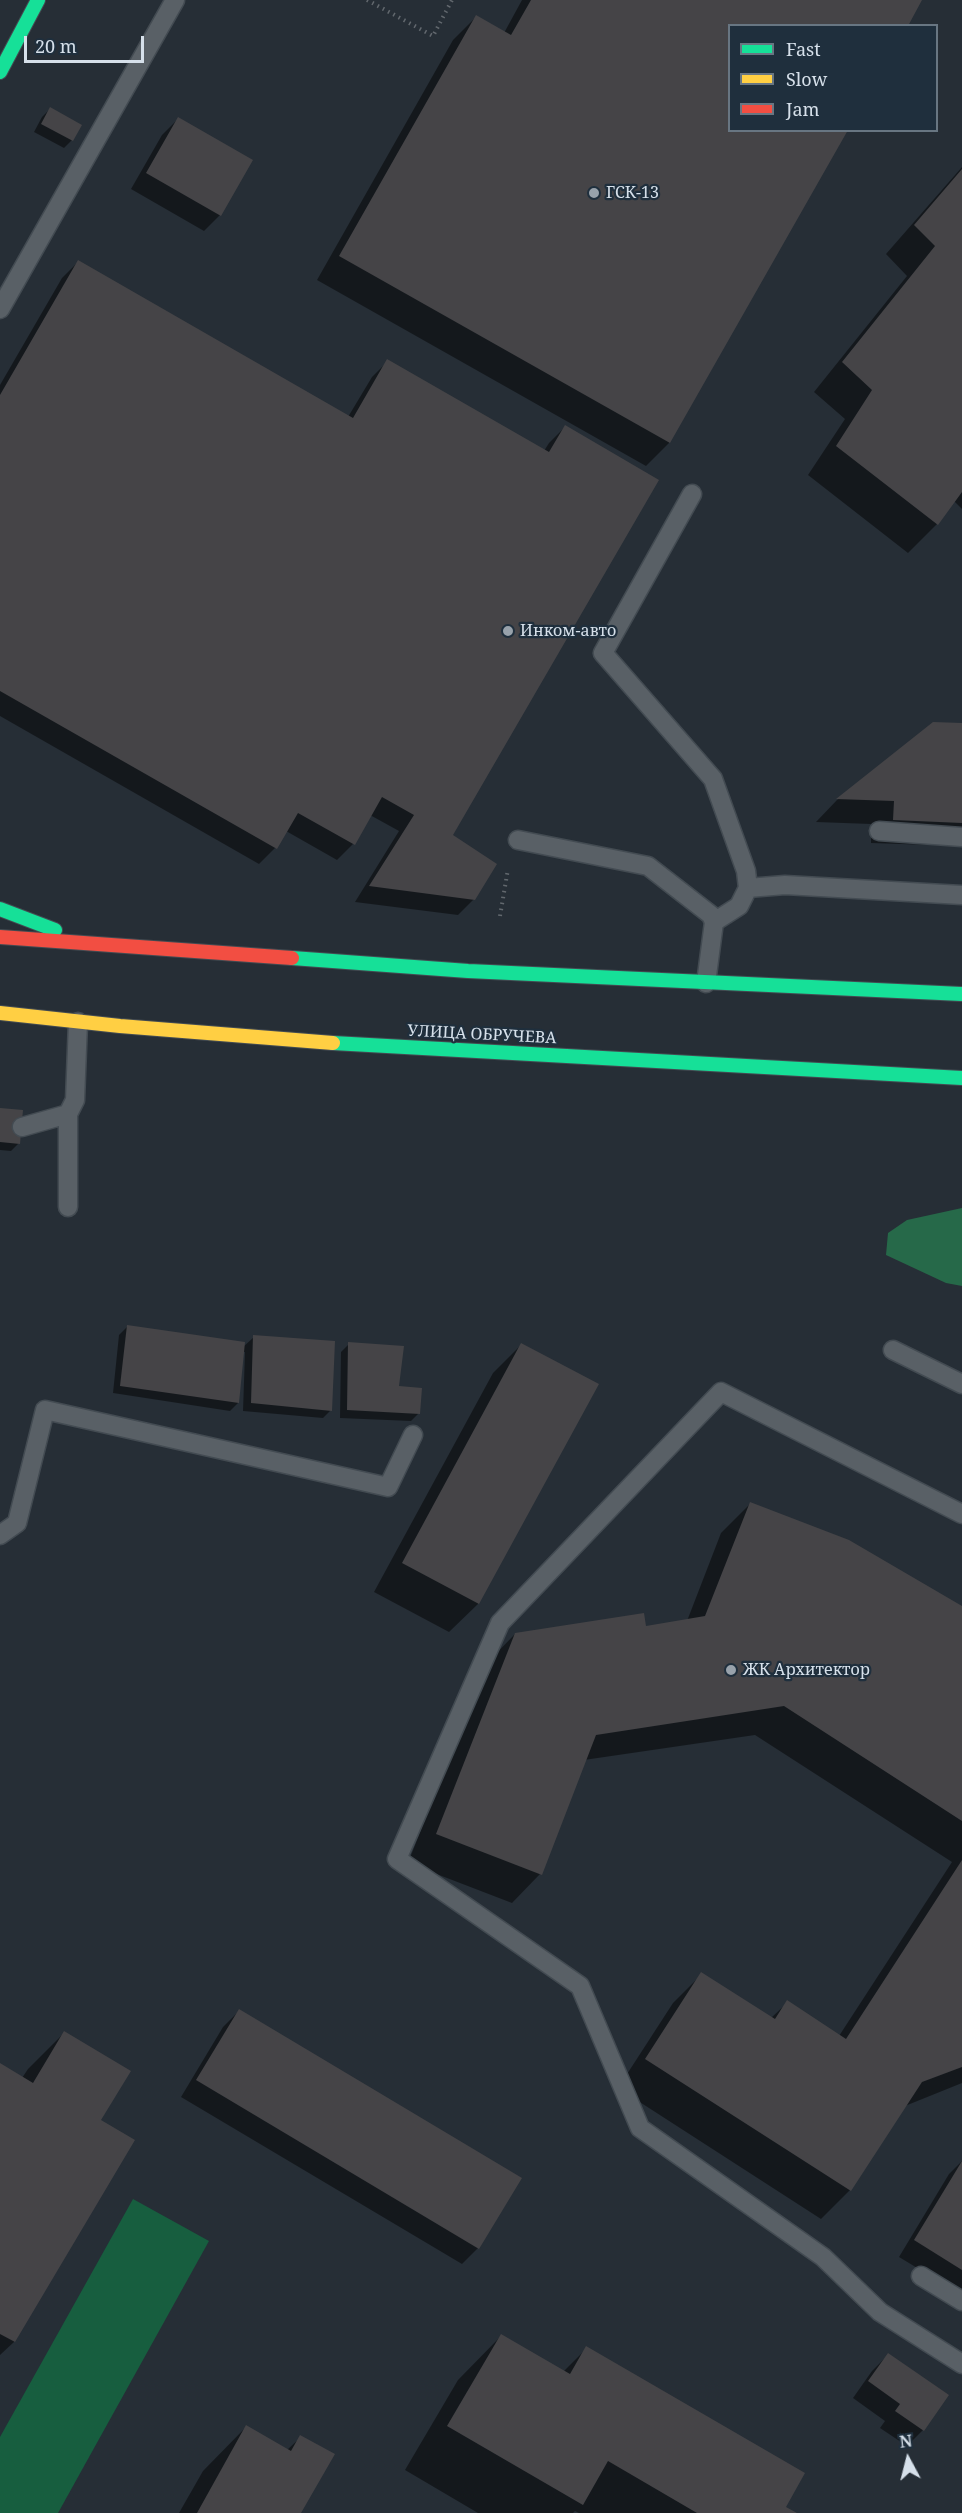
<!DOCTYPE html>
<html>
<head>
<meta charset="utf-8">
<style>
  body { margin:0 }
  #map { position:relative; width:962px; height:2513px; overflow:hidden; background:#262e36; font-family:"Noto Serif",serif }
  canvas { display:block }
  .legend { position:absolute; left:728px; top:24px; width:210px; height:108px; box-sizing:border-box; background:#1f2f3d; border:2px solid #687682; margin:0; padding:8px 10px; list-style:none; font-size:18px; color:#d6e0ea }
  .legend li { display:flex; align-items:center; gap:12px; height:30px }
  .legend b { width:30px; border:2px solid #687682 }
  .north { position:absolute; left:878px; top:2429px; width:60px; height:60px; -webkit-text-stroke:4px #1f2f3d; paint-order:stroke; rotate:353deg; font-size:16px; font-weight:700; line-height:24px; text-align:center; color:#d6e0ea }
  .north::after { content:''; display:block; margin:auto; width:21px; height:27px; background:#d6e0ea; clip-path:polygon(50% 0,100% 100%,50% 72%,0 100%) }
  .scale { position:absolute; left:24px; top:36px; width:120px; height:27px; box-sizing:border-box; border:3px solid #d6e0ea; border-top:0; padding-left:8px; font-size:18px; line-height:21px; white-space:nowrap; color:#d6e0ea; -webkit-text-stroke:4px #1f2f3d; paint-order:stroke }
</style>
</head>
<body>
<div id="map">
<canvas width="962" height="2513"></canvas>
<ul class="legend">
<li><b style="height:8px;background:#16e098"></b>Fast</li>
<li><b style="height:8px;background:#ffcf43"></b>Slow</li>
<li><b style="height:8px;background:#f24e42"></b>Jam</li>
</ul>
<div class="north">N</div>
<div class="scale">20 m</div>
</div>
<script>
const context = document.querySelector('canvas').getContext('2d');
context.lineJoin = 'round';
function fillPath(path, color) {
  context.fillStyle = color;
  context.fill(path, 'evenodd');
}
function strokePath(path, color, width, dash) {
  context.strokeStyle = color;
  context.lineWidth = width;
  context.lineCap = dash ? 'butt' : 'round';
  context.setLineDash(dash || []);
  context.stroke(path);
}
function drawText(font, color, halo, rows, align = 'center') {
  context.font = font + ' "Noto Serif",serif';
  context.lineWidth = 4.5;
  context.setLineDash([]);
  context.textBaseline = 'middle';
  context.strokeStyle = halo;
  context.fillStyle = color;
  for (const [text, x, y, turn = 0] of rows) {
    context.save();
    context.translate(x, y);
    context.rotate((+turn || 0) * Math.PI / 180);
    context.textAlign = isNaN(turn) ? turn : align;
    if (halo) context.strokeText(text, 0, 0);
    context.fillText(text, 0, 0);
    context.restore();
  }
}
const green = new Path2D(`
  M 133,2199 L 209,2241 L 58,2513 L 0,2513 L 0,2437 Z`);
const forest = new Path2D(`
  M 962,1208 L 962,1286 L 946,1283 L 886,1255 L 888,1233 L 907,1220 Z`);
const shadow = new Path2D(`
  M 522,0 L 921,0 L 730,26 L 730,130 L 846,130 L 669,443 L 646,466 L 317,280 L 453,40 L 476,17 L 504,33 Z
  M 50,109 L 72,140 L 64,148 L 34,132 L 42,117 Z
  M 178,119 L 220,215 L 204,231 L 131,189 L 162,135 Z
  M 962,167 L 962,509 L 954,501 L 937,524 L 908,553 L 808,475 L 845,419 L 814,392 L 907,276 L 886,254 Z
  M 78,262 L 348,417 L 372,377 L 388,361 L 544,451 L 549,443 L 565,427 L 451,836 L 474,899 L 458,915 L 355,902 L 399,831 L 370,815 L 353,844 L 337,860 L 286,831 L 275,848 L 259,864 L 0,716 L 0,385 L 62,278 Z
  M 934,724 L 962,725 L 962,846 L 871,843 L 871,824 L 816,822 L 837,800 Z
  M 0,1110 L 19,1143 L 11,1151 L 0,1150 Z
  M 127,1327 L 243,1347 L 254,1337 L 331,1410 L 323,1418 L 243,1411 L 245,1352 L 243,1352 L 238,1403 L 230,1411 L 113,1393 L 119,1335 Z
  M 349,1344 L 419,1413 L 411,1421 L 340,1418 L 341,1352 Z
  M 522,1344 L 597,1385 L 478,1604 L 449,1632 L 374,1592 L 493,1373 Z
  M 750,1504 L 962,1608 L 962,2083 L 905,2106 L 850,2190 L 821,2219 L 618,2088 L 673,2003 L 702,1974 L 771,2018 L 788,2002 L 839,2036 L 952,1862 L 755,1735 L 584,1760 L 540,1874 L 512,1903 L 408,1863 L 486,1664 L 515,1634 L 644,1627 L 687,1621 L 721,1533 Z
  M 239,2011 L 520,2178 L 478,2248 L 462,2264 L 181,2097 L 223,2027 Z
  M 64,2033 L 99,2121 L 133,2141 L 14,2342 L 0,2355 L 0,2065 L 22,2078 L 28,2069 Z
  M 962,2161 L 962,2295 L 899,2257 L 949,2174 Z
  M 501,2336 L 563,2372 L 587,2348 L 784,2507 L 794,2513 L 579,2513 L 575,2511 L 573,2513 L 478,2513 L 405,2470 L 458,2380 Z
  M 888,2355 L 947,2396 L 923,2430 L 907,2446 L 880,2428 L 885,2421 L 853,2398 L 872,2371 Z
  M 246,2427 L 287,2450 L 301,2437 L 300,2513 L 179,2513 L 203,2471 Z`);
const building = new Path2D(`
  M 531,0 L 922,0 L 908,26 L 730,26 L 730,130 L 848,130 L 670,443 L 339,256 L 476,15 L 511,35 Z
  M 50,107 L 82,125 L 73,141 L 41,124 Z
  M 178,117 L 253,160 L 221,216 L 146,173 Z
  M 962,169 L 962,492 L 938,525 L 836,446 L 872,390 L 842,362 L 935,246 L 914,225 Z
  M 78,260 L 353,418 L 387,359 L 549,452 L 565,425 L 659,480 L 453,835 L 497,864 L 475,900 L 369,886 L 414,815 L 382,797 L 355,845 L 298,813 L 277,849 L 0,691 L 0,395 Z
  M 933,722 L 962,723 L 962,823 L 893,820 L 894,801 L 836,799 Z
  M 0,1108 L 23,1110 L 20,1144 L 0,1142 Z
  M 127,1325 L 245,1342 L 239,1403 L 120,1386 Z
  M 253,1335 L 335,1341 L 332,1411 L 251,1403 Z
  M 348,1342 L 404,1346 L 399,1386 L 422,1388 L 420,1414 L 347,1410 Z
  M 521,1343 L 599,1384 L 479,1604 L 402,1563 Z
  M 750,1502 L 849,1540 L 962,1606 L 962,1821 L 784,1706 L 596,1735 L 542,1875 L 436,1834 L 515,1633 L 644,1613 L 646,1626 L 705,1616 Z
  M 962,1860 L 962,2067 L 922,2082 L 851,2191 L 645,2059 L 701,1972 L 775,2019 L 787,2000 L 846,2039 Z
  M 239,2009 L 522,2178 L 479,2249 L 196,2080 Z
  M 64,2031 L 131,2071 L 101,2120 L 135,2140 L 15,2342 L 0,2334 L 0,2063 L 33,2083 Z
  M 962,2161 L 962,2270 L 914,2240 Z
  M 501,2334 L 570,2374 L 586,2346 L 805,2473 L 786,2507 L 797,2513 L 697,2513 L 608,2461 L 583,2505 L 447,2426 Z
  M 888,2353 L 949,2395 L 924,2431 L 895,2411 L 900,2404 L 868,2381 Z
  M 246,2425 L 291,2451 L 300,2435 L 335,2454 L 301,2513 L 197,2513 Z`);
const path = new Path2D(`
  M 367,0 L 433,36 L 452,0
  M 500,916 L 508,869`);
const lane = new Path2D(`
  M 0,309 L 175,0
  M 692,494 L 603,653 L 713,779 L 746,871 L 748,888 L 739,906 L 714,922
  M 879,831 L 962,837
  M 518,840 L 648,866 L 711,915 L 714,922 L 706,983
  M 748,888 L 785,885 L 962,895
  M 22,1127 L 68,1114
  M 68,1207 L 68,1114 L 75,1100 L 78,1022
  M 893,1350 L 962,1384
  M 962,1514 L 721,1392 L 500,1623 L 397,1859 L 580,1986 L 640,2128 L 823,2257 L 880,2312 L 962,2364
  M 0,1535 L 17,1523 L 45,1410 L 388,1487 L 413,1435
  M 921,2276 L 962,2301`);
const fast = new Path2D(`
  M 0,72 L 38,0
  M 0,909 L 55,930
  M 292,958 L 468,971 L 962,994
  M 333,1043 L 962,1078`);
const slow = new Path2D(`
  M 0,1013 L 120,1026 L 333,1043`);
const jam = new Path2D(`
  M 0,937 L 292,958`);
const markers = [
  [594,193,6,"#98a2ab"],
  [508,631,6,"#98a2ab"],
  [731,1670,6,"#98a2ab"]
];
const poiNames = [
  ["ГСК-13",606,193],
  ["Инком-авто",520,631],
  ["ЖК Архитектор",743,1670]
];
const streetNames = [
  ["УЛИЦА ОБРУЧЕВА",482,1035,3]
];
fillPath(green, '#175e3f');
fillPath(forest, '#266949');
fillPath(shadow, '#0007');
fillPath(building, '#454447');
strokePath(lane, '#434b52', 21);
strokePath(fast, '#434b52', 16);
strokePath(slow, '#434b52', 16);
strokePath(jam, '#434b52', 16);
strokePath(path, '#62686e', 4, [1.5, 4.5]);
strokePath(lane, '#596066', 18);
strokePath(fast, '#16e098', 14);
strokePath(slow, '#ffcf43', 14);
strokePath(jam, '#f24e42', 14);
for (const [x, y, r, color] of markers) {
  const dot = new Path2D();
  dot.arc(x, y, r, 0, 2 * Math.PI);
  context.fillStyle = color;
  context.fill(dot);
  strokePath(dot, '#1f2f3d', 2);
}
drawText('16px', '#d6e0ea', '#1f2f3d', poiNames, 'left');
drawText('16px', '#d6e0ea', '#1f2f3d', streetNames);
</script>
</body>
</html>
